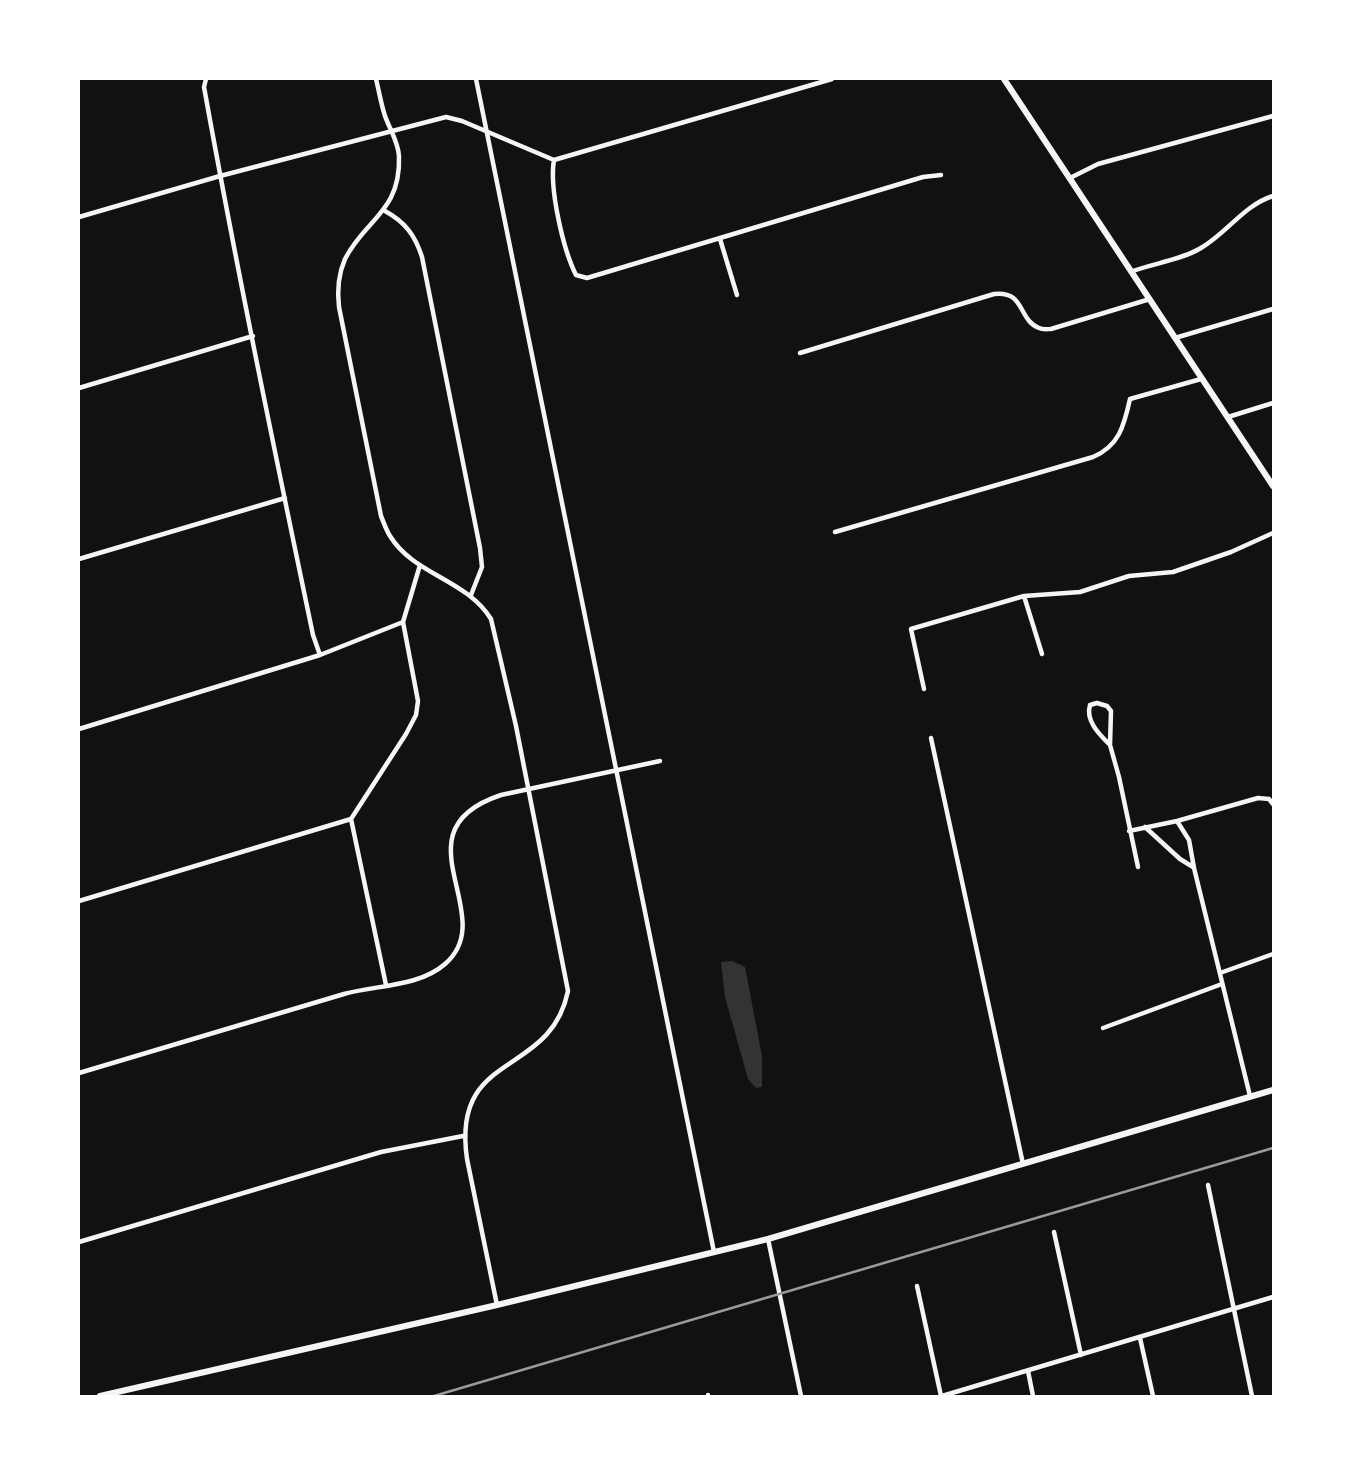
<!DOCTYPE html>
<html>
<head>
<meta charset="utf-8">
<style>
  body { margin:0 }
  #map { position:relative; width:1352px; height:1475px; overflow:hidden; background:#111; font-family:Jost,sans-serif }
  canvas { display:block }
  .frame { position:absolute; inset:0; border:80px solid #fff; pointer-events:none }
</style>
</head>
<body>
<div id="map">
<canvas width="1352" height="1475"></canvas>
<div class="frame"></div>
</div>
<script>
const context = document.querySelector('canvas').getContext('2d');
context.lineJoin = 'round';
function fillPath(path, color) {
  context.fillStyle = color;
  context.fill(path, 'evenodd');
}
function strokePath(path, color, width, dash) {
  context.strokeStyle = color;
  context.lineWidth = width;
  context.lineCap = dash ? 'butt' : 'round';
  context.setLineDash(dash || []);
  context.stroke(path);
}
const water = new Path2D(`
  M 732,961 L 745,967 L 762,1056 L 762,1087 L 756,1088 L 748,1079 L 725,997 L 721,962 Z`);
const minor = new Path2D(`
  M 206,79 L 204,87 C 237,270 275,453 313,635 L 320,655
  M 376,79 C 379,91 381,104 385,116 C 390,130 398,141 399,156 C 401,212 365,219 345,259 C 338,275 337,290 339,307 L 381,516 C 384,523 386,530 390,536 C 414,575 466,579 491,619 L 516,726 L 568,991 C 550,1079 451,1049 467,1159 L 497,1305
  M 476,79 L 714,1252
  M 554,160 C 549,188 563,249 576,275 L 587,278 L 923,177 L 941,175
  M 554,160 L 832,79
  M 1070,178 L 1098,164 L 1273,116
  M 385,211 C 405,222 415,235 422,257 L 480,548 L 482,567 L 471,595
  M 79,217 L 220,176 L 446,117 L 462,121 L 554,160
  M 720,239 L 737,295
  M 1133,271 C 1155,263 1181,260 1201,248 C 1227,233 1244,205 1273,196
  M 1175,338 L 1273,309
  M 800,353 L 994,294 C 1025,290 1018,320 1039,328 C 1043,330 1047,329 1051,329 L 1150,299
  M 79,388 L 253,336
  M 1228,417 L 1273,403
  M 835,532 L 1093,457 C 1119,446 1124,426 1130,399 L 1201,379
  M 79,559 L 285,498
  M 1024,596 L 1042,654
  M 924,689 L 911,629 L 1024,596 L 1080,592 L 1129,576 L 1173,572 L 1231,552 L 1273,533
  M 79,729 L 320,655 L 403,622 L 420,565
  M 931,738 L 1023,1164
  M 1110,745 C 1100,735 1085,721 1090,705 L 1097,703 L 1107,706 L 1111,711 L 1110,745 L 1119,777 L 1138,867
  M 1177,821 L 1189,840 L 1194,868 L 1250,1096
  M 1145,827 L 1180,859 L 1193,867
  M 1129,831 L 1177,821 L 1258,798 L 1269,799 L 1273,804
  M 79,901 L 351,819
  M 1220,973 L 1273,954
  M 386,985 L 351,819 L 406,734 L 416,715 L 418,701 L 403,622
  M 1103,1028 L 1222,984
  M 79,1073 C 167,1047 255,1020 344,994 C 376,985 419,987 445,964 C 502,915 393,831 501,795 L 660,761
  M 1208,1185 L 1252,1396
  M 1054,1232 L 1081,1355
  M 768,1239 L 801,1396
  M 79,1242 L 381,1152 L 463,1136
  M 917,1286 L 941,1396
  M 1140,1338 L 1153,1396
  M 1028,1371 L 1033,1396
  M 708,1395 L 708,1396
  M 942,1396 L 1273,1297`);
const secondary = new Path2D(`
  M 1004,79 L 1273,486
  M 100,1396 L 497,1305 L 768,1239 L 1273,1090`);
const rail = new Path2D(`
  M 434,1396 L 1273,1148`);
fillPath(water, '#333');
strokePath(minor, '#f5f5f5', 4.5);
strokePath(secondary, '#f5f5f5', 6);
strokePath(rail, '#9a9a9a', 2.5);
</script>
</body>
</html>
